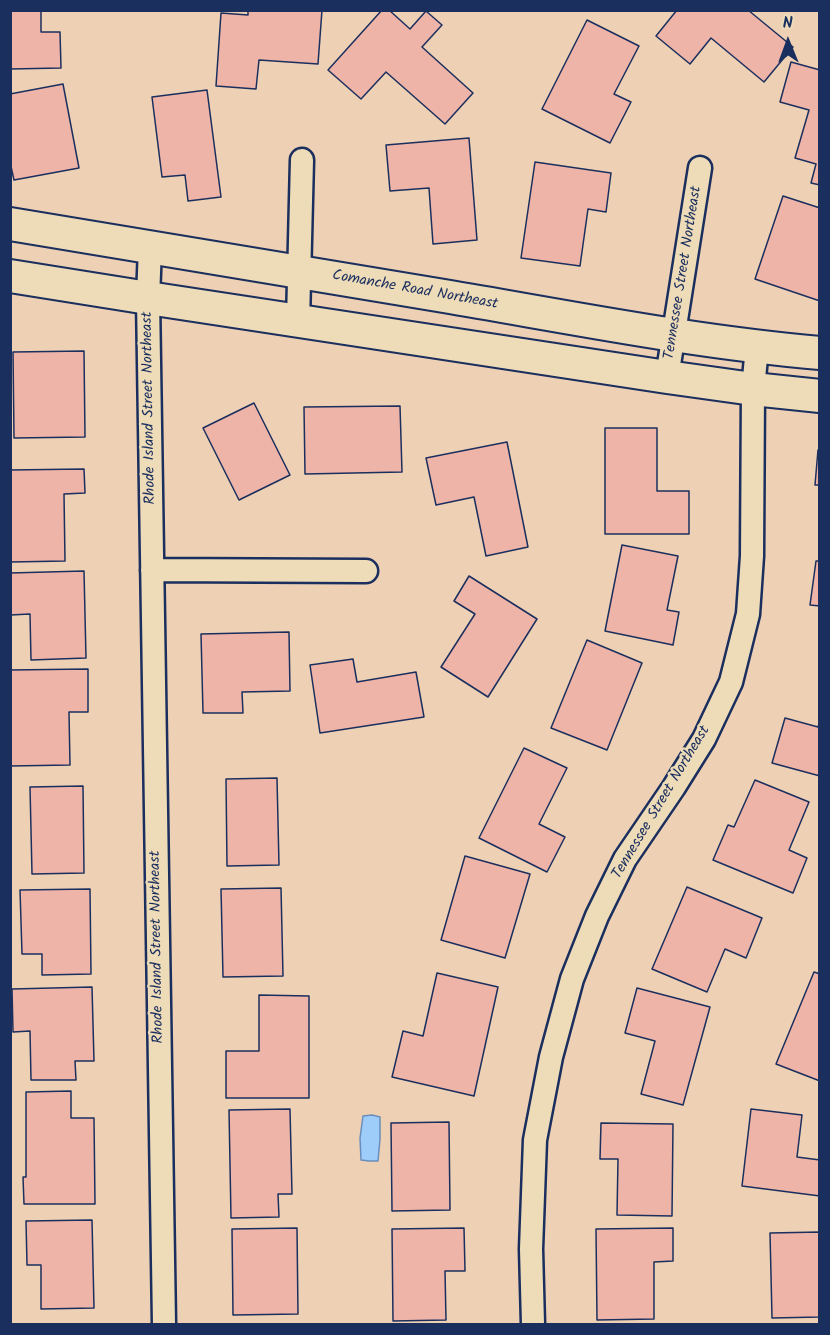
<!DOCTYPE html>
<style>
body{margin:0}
#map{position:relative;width:830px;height:1335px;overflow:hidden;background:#eed0b4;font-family:Kalam,sans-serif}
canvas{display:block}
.frame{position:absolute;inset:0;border:12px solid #1b2f5e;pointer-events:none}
.north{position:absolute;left:758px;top:12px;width:60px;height:60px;-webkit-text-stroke:4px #eedcb9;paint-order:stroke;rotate:359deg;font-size:16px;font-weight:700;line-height:24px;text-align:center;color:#1b2f5e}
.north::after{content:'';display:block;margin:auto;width:21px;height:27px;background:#1b2f5e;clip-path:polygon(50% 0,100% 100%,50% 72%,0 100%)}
</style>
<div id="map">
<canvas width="830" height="1335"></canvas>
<div class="frame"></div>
<div class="north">N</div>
</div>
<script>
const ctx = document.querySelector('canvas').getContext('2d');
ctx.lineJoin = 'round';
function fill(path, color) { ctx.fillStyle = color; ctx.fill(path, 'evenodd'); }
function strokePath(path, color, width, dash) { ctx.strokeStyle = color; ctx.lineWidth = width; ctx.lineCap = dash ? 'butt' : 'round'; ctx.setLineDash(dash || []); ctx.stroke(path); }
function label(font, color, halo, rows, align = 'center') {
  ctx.font = font + ' Kalam,sans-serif'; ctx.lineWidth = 4.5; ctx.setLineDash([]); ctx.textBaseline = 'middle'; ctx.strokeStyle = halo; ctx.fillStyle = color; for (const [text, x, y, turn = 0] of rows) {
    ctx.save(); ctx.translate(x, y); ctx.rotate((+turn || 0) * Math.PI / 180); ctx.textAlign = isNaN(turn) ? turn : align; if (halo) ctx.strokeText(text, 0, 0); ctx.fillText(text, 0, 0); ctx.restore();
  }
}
const water = new Path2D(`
 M372 1115 380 1117V1139L378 1161H369L361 1160 360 1138 363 1116Z`);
fill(water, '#9fcdfa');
strokePath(water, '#6a8ebc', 1.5);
const building = new Path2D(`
 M10 10H41V32H60L61 68 10 69Z
 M248 10H322L318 64 259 60 256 89 216 86 221 13 248 15Z
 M382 10H389L410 29 426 11 442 25 422 47 473 93 445 124 386 72 361 99 328 70Z
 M677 10H748L793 47 764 82 711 38 690 64 656 36Z
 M587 20 639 46 614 94 631 102 610 143 542 109Z
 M791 62 820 70V185L811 183 816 164 795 158 809 110 780 102Z
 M63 84 79 168 14 180 10 162V94Z
 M207 90 221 197 188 201 185 175 162 177 152 97Z
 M469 138 477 240 433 244 429 188 390 191 386 145Z
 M535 162 611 173 606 212 588 209 580 266 521 258Z
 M783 196 820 208V301L755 279Z
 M84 351 85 437 14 438 13 352Z
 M254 403 290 475 239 500 203 428Z
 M400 406 402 472 305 474 304 407Z
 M605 428H657V491H689V534H605Z
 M507 442 528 547 486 556 474 497 436 505 426 458Z
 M818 450H820V485H815Z
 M84 469 85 493 64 494 65 561 10 562V470Z
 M622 545 678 556 667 610 679 612 673 645 605 631Z
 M816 561H820V606L810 605Z
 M84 571 86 658 31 660 30 614 10 615V573Z
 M469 576 537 619 488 697 441 667 475 614 454 601Z
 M289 632 290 691 242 692 243 713H203L201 634Z
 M587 640 642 663 607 750 551 728Z
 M353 659 357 682 416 672 424 717 320 733 310 665Z
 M88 669V712H69L70 765 10 766V670Z
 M785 718 818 727 820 721V776L772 763Z
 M524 748 567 768 539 824 565 837 547 872 479 838Z
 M277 778 279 865 227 866 226 779Z
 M755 780 809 802 789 850 807 858 793 893 713 860 728 825 734 827Z
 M83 786 84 873 32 874 30 787Z
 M465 856 530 874 505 958 441 940Z
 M687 887 762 918 746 958 725 949 707 992 652 969Z
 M281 888 283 976 223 977 221 889Z
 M90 889 91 974 42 975V954H22L20 890Z
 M814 972 820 974V1081L776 1064Z
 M437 973 498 987 474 1096 392 1077 403 1031 423 1036Z
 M92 987 94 1061H75L76 1080H31L30 1031 13 1032 12 989Z
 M637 988 710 1007 683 1105 641 1094 655 1041 625 1033Z
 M259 995 309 996V1098H226V1051H259Z
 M71 1091V1118H94L95 1204H24L23 1177H26V1092Z
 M290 1109 292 1194H278L279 1217 231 1218 229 1110Z
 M751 1109 802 1115 797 1157 820 1160V1196L742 1186Z
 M449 1122 450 1210 392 1211 391 1123Z
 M601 1123 673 1124 672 1216 617 1215 618 1159H600Z
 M92 1220 94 1308 41 1309V1265H27L26 1221Z
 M297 1228 298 1314 233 1315 232 1229Z
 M464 1228 465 1271H445L446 1320 393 1321 392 1229Z
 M673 1228V1261L654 1262V1319L597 1320 596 1229Z
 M820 1232V1317L772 1318 770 1233Z`);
fill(building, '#eeb4a8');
strokePath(building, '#1b2f5e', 1.5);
const street = new Path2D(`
 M150 247 148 298 164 1324
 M298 321 302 160
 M667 377 700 168
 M152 570 366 571
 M533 1324 531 1249 535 1140 551 1057 572 979 597 916 625 859 674 787 704 739 731 682 748 614 752 556 753 389 757 347`);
const secondary = new Path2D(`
 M10 224C155 248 300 271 444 296 569 317 693 342 820 353
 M10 276 148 298 667 377 753 389 820 396`);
strokePath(street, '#1b2f5e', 27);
strokePath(secondary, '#1b2f5e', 36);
strokePath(street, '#eedcb9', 22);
strokePath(secondary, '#eedcb9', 32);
label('15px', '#1b2f5e', '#eedcb9', [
 ["Tennessee Street Northeast",684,273,-81],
 ["Comanche Road Northeast",415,291,10],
 ["Rhode Island Street Northeast",150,408,-91],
 ["Tennessee Street Northeast",662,803,-59],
 ["Rhode Island Street Northeast",158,947,-91]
]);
</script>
